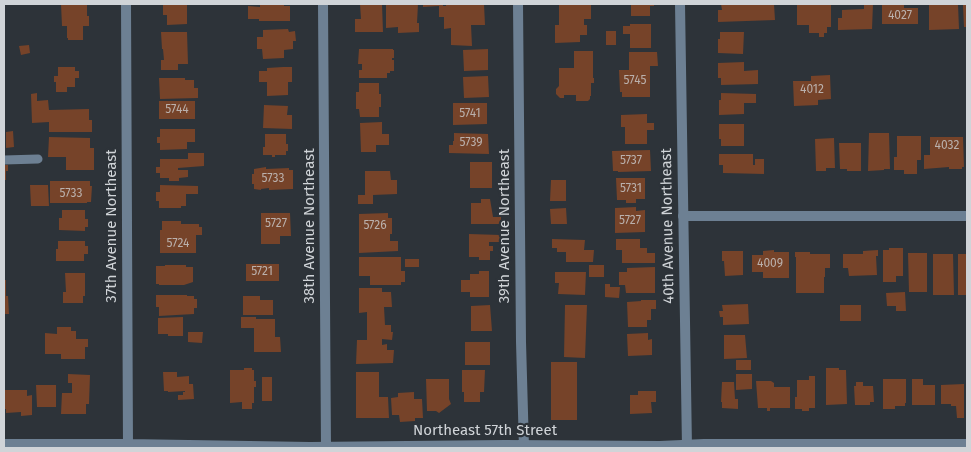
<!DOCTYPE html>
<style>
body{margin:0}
#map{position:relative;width:971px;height:452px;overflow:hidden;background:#2d3339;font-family:"Fira Sans",sans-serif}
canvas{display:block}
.frame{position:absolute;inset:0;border:5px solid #d0d4d8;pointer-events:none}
</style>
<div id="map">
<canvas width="971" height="452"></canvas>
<div class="frame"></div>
</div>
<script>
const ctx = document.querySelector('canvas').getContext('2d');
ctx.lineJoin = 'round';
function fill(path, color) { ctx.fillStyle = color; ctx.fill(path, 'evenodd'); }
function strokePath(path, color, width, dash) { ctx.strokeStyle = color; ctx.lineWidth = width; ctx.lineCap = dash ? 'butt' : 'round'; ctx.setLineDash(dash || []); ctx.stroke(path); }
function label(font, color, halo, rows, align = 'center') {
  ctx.font = font + ' "Fira Sans",sans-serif'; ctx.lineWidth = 4.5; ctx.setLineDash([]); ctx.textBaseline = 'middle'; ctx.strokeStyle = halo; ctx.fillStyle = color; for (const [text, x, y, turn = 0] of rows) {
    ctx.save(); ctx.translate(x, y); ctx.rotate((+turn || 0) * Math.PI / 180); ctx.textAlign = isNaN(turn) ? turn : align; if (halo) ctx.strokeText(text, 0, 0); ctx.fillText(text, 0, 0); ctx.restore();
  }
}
fill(new Path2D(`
 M61 4H87V16H89V26H83V40H68V38H67V26H62Z
 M163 4H187V24L167 25V15H163Z
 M260 4H284V6H290V21H259V19H248V6L260 7Z
 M360 4H382L383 32H355V19H361Z
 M386 4H418L417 23H419V32L398 33V27L386 28Z
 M423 4H443V6H446V4H484L485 25H471L472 46 451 45V28L444 29V17H439V6L423 7Z
 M576 4H591V19H584V25H587V35H580V42L555 43V25H559V5Z
 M631 4H654V6H650V16H631Z
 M721 4H774L775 20 718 22V10H722Z
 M797 4H831V27H827V33H824V37H819V33H809V25H797Z
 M864 4H873L872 29 838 30V18H842V10L864 9Z
 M882 4H900V5H904V8H918V24H882Z
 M929 4H958L959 29 929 30Z
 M963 5H967V27H964Z
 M630 24H651V48H630V34H623V26H630Z
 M288 29 289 32 295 31 296 41H293V49L284 50V58L263 59 262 49H257V37H263V30Z
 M606 31H616V45H606Z
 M161 32H187L188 64H178V70H161V60H164L163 49H162Z
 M720 32H744L743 54 718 53V39H720Z
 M29 45 30 53 21 55 19 46Z
 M359 49H393V50H394V58H392V60H394V71H390V73H387V78H359V70H362V64H358Z
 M488 49V70L464 71 463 50Z
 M574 51H593V78H594V83H591V96H590V99L588 101H576V95H564V98H560L556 94V89L559 86V68H574Z
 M629 52H657L658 66H650V97H622V92H620L619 70H629Z
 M744 62V71L758 70V84L721 85V78H718V63Z
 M58 67H75V71H79V78H75V87H67V92H56V82H54V76H58Z
 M283 67H292V82H288V95L267 96V82H259V71H267V68Z
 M830 75 831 99 818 100V105L794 106 793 81H811V76Z
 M488 76 489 97 464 98 463 77Z
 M159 78H185V80H194V88H198V98L160 99Z
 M359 83H379V94H381V107H379V117H360L359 109H356V92H359Z
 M37 93V101L48 100 49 110 89 109V120H92V132H49V122L32 123 31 94Z
 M721 93 756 94V103H744V114L719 115V100H721Z
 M159 101H195V119H159Z
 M453 103H487V124L453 125Z
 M264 105 288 106 287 115H292V129L263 128Z
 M647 114V123H654V130H647V144H625V127H621V115Z
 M382 122V134H389V145H376V152H361L360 123Z
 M719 124H744V146H721V139H719Z
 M160 129H195V142H187V149L160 150V143H157V137H160Z
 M13 131 14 147 6 148V132Z
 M454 133 488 134 489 154 449 153V145H453V141H454Z
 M869 133H889L890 169H884V170L868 171Z
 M265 134H286V144H288V151H286V155H275V157H272V155H263V147H265Z
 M897 136H921V160H917V174H904V170H894V157H897Z
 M49 137 90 138V148H94V170H66V157H48Z
 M930 137H963L964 167H962V169H949V167L924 169V155H930Z
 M834 138 835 168H826V171H816L815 139Z
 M839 143H861V171H847V169H840Z
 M650 150 651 171 618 172V171H613L612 151Z
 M188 153H204V166L178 168V170H188V177L179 178V181H169V178H160V173H156V167H160V159H188Z
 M719 154H753V165H755V159H764V174L723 173V165H719Z
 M470 162H492V188H470Z
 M4 165H8V171H6V180H4Z
 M266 167V169L289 168V170H293V189L269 190V188L261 189V190L254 189V184H252V174H254V169Z
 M365 171H390L391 180H397V194L373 195V204H358V195H365Z
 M616 178H645V199H636V203H626V200H617Z
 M551 180H566V201H550Z
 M50 181H90V186H92L91 202H87V203H50Z
 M30 185H48L49 206H31Z
 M160 185 198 186V194H186V206H181V208H159V201H156V192H160Z
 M481 199H490L493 217H501V224H471V203H481Z
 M636 207V211L645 210V232L615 233V208Z
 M566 208 567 224H551L550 209Z
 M62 210H85V219H88V227H85V231L59 230V218H62Z
 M261 213H290L291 236H280V244H261Z
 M388 213V218H392V234H390V241H398V251L359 253V214Z
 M162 221H181V224H199V227H202V235H196V253H160V230H162Z
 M469 234 501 235V242H489V246H493V251H490V260H479V257H469Z
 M552 239 585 240 584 250H594L593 262H566V252H557V248H552Z
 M616 239H640V248H647V253H655V263H622V250H616Z
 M58 241H85V246H88V254H84V261H56V249H58Z
 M889 248H903V276H896V282H883V250H889Z
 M774 250V252H789V278H763V272H752V255H763V251Z
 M878 250V256H876L877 275 849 276 848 268H843V254H863V251Z
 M722 251H743V275L725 276 724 261H722Z
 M795 252H810V254H830V268H825V277H824V293H796V257H795Z
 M908 253H927V292H909Z
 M933 254H953L954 295H933Z
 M958 254H967V295H958Z
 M359 257H401V271H405V282H401V285H370V276H359Z
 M405 259H419V267H405Z
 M246 264H279V281H246Z
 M165 265H186V267H193V282L184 285H159V284H156V266H165Z
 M589 265H604V277H589Z
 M655 267V293H626L625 285H619V272H627V268Z
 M479 271H489V297H470V292H461V280H470V274H479Z
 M555 272H586L585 295 558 294 559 283H555Z
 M65 273H85V296H83V303H63V292H66Z
 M4 280H6V296H8L9 314H4Z
 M605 284H610V287H620L619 298 605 297Z
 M359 288H382V292H391L392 307H384L385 325H391V332H393L392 340 382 339V345L387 344V350H394L393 363 356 364 357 340H367V312L359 313Z
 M905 292 906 311H896V306H887L886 293Z
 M156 295H187V296H194V299H197V308H194V314L159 316V307H156Z
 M243 296H260V300H273V315H243Z
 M641 300H656V309H651V320H647V327H628L627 302 641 301Z
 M748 304 749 324 723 325V317H720L719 311H723L722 305Z
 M490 305 492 331H471V306Z
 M565 305H587L585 358 564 357Z
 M840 305H861V321H840Z
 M183 317V336H168V334H158V318Z
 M241 317H256V319H275V337H280L281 352H254V328H241Z
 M57 327H71V331H76V339H88V347H85V359H61V354H45V333L57 334Z
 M188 332H203L202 343 188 342Z
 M648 333V340L652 339V355L628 356 627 334Z
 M724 335H745L747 358 724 359Z
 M465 342H490V365H465Z
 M736 360H751V370H736Z
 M551 362H577V420H551Z
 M244 368H252V370H254V381H256V387H254V403H252V409H242V402L230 403V370H244Z
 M826 368H839V370H846L847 404 826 405Z
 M462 370H485L484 392H480V402H464V392H462Z
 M163 372H177V377L189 376V384H193L194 399 178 400V395H183V392H185V391L168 392V391H164Z
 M356 372H379V397H388L389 418H356Z
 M68 374 90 375 89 404H86V414H61L62 393H72V383H68Z
 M736 374H752V389L736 390Z
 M809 376H815V408H809V411H802V409H795V397H797V380H809Z
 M262 377H272V401H262Z
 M426 379H449V399L451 404 439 413 436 411H427Z
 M883 379H906V403H905V406H895V409H883Z
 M912 379H923V385H935V405H912Z
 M756 381H771L774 383V387H790V408H770V411H767V408H758Z
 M722 382H734L735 399H738V409L722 408V402H721Z
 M856 382H863V386H873L874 402H870V405H855L854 386H856Z
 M964 384V418H957L956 406H951V404H941V385Z
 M36 385H56V407H37Z
 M4 390H27V396L32 395V415L21 416V412L6 413V409H4Z
 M638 391H656V402H651L652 413 630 414V395H638Z
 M414 392V399H422L423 418H415V421L400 422 399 415H392L391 398 398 397V393Z`), '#764329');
strokePath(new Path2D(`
 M4 160 38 159`), '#6d8093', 9);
strokePath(new Path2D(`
 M126 4 128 448
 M323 4 326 448
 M518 4 521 342 524 448
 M683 216H967
 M4 444H128L310 447 505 445 660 446 704 444H967`), '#6d8093', 10);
strokePath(new Path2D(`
 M680 4 687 448`), '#6d8093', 10);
label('12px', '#bab0ac', null, [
 ["4027",900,16],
 ["5745",635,81],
 ["4012",812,90],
 ["5744",177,110],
 ["5741",470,114],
 ["5739",471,143],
 ["4032",947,146],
 ["5737",631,161],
 ["5733",273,179],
 ["5731",631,189],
 ["5733",71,194],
 ["5727",630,221],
 ["5727",276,224],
 ["5726",375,226],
 ["5724",178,244],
 ["4009",770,264],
 ["5721",262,272]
]);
label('15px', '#d0d4d8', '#2d3339', [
 ["37th Avenue Northeast",112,226,-90],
 ["38th Avenue Northeast",310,226,-90],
 ["39th Avenue Northeast",505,226,-90],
 ["40th Avenue Northeast",668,226,-91],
 ["Northeast 57th Street",485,431]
]);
</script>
